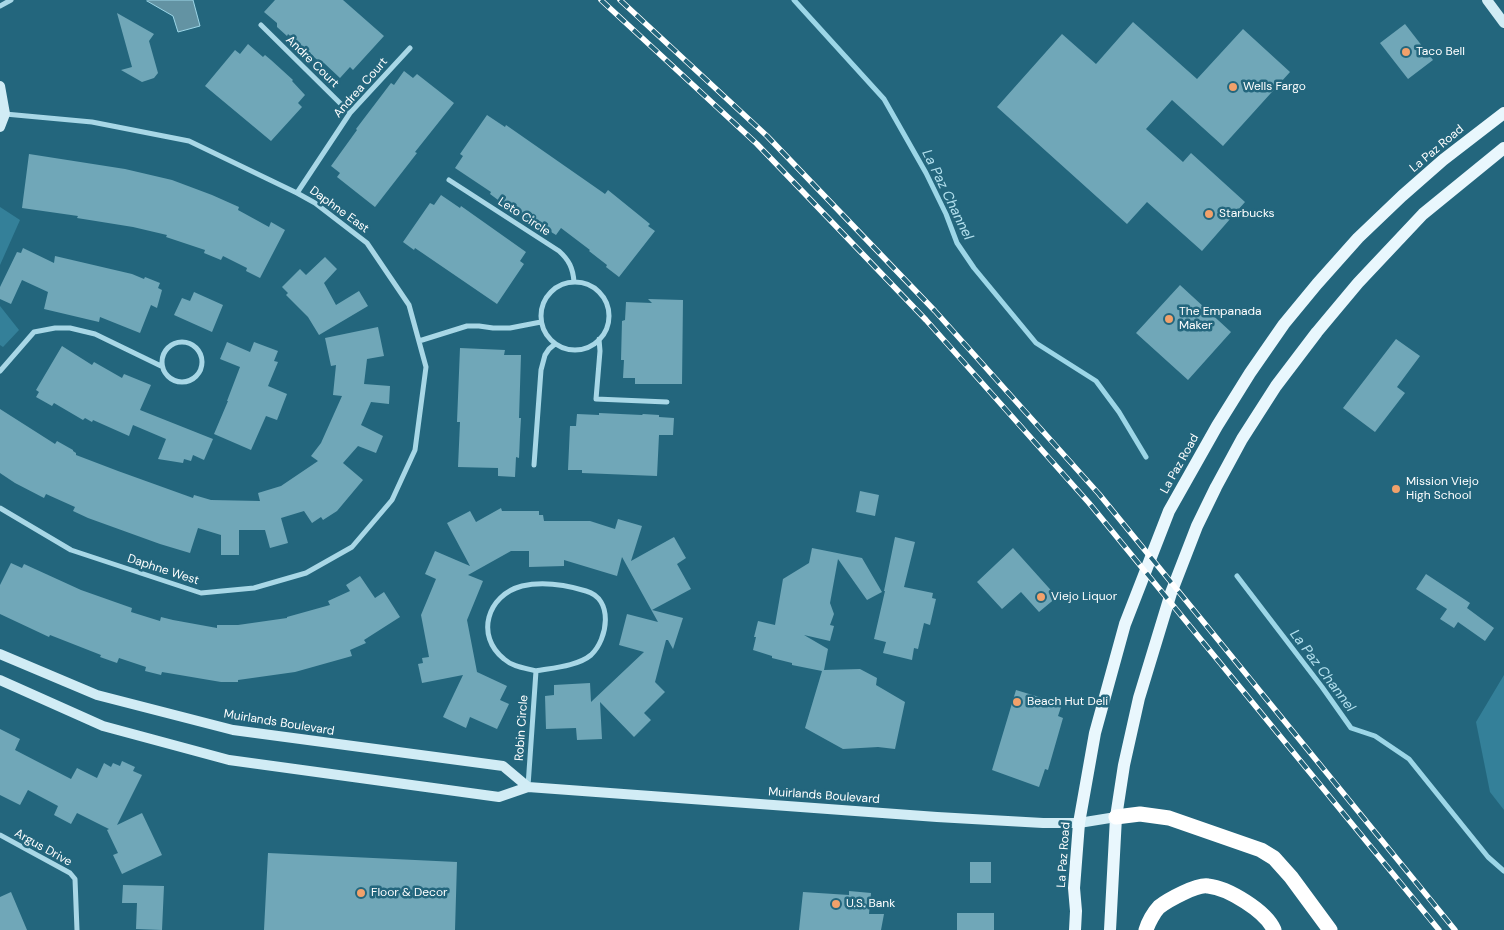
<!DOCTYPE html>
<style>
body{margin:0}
canvas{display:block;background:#23667d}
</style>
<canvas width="1504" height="930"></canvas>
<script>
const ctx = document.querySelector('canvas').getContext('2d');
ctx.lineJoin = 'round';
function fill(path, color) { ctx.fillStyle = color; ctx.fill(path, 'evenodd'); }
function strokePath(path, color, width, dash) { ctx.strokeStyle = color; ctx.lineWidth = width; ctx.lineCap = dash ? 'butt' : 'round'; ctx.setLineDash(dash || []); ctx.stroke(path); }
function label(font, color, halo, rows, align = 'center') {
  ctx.font = font + ' "DM Sans",sans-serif'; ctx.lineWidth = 5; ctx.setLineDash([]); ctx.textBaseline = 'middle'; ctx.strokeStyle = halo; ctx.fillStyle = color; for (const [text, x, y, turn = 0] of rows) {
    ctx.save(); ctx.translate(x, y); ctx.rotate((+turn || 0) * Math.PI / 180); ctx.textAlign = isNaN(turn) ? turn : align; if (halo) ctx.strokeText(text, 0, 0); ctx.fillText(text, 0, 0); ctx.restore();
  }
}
fill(new Path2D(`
 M0 207 20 220 0 265Z
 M0 306 19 330 3 347 0 345Z
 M1504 675V810L1490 792 1476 722Z`), '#348099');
const water = new Path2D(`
 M148 0H193L200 26 178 32 173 16 147 1Z`);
fill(water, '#6393a3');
strokePath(water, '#9cd6e7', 1);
strokePath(new Path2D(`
 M794 0 884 99 926 173 946 214 957 243 974 268 1036 343 1096 381 1119 412 1146 457
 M1237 576 1322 687 1351 728 1375 736 1409 759 1488 857 1504 871`), '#9cd6e7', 5);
fill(new Path2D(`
 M275 0H343L384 36 353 70 350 67 340 78 324 63 323 65 288 34 287 36 277 27V23L264 12Z
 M117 13 154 34 149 41 158 73 154 78 142 82 121 70 132 67Z
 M1133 22 1197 79 1243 29 1290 72 1223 146 1172 100 1146 129 1183 162 1191 153 1245 202 1202 251 1147 202 1127 224 997 107 1062 34 1096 64Z
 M1405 24 1433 60 1408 79 1380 43Z
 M248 44 263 57 265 55 271 60 293 80 292 81 305 95 298 103 302 107 271 141 205 86 235 50 240 54Z
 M404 71 413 78 417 74 454 103 415 152 417 153 375 207 337 177 340 173 331 166 357 130 356 129 391 83 394 85Z
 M487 115 505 127 506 125 605 194 608 190 650 224 648 226 655 231 619 277 606 267 607 265 589 251 590 250 561 228 556 235 527 217 525 220 490 194 491 192 455 168 463 156 460 154Z
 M29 154 125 169 172 180 212 195 239 207 238 210 269 227 271 222 285 230 260 278 246 271 247 268 223 256 221 260 204 253 205 250 166 237 167 235 133 227 77 218 78 216 22 208Z
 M441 195 460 208 461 206 526 252 520 261 524 264 497 304 415 248 414 250 403 242 430 203 434 205Z
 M23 248 54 263 55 256 132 274 144 279 145 277 160 283 158 288 162 290 157 308 151 305 140 333 100 317 99 322 44 309 48 292 22 280 11 304 0 299V287L17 252 21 253Z
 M325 257 337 269 324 283 336 305 359 291 368 306 319 335 308 317 286 295 288 293 282 287 300 269 306 275Z
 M1180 285 1231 332 1188 380 1136 333Z
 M194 292 223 305 212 332 174 315 182 298 190 301Z
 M648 299 683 300 682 384H635V378H623L624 360H621L622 321 625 320 626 302 652 303Z
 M378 327 384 356 367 359 364 384 390 386 389 404 371 402 361 425 383 436 376 453 358 446 343 463 363 480 337 511 323 520 321 517 312 523 304 511 281 518 288 543 270 548 265 530H239V555H221V535L198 528 190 553 160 544 88 518 73 511 75 507 46 494 44 498 15 483 0 473V409L55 444 57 441 73 450V451L76 453V455L118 471 193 498 194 495 211 500 260 501 258 493 281 486 318 461 311 456 321 443 342 396 333 395 336 365 331 366 325 338Z
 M1396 339 1420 356 1397 387 1405 393 1375 432 1343 408Z
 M227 342 250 352 254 342 278 351 274 361 278 362 268 386 287 394 277 420 266 416 251 450 214 434 228 401H227L240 367 220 359Z
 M62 346 92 365 94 362 122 378 124 374 151 385 140 410 213 439 204 460 193 455 191 461 184 459 183 463 158 459 166 439 133 425 129 436 93 420 92 422 85 418 83 420 54 403 52 406 36 397 39 392 36 390Z
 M460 348 505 350 504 355H521L519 418H521L520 435 519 458 516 457 515 477 498 476V468L458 467 460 422H457Z
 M599 413 642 415 643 414 659 415V417L674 418 673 435H659L657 476 582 473V470H568L570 426H576L577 414 599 415Z
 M860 491 879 495 875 516 856 512Z
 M501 508 502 511H539V515H543L544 521H590L615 529 618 519 642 526 631 561 674 537 686 558 677 564 691 589 652 610 683 618 673 649 668 640H666L655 682 665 692 644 713 651 720 634 737 600 702 602 739 577 740 576 728 546 729 545 696 554 695V685L590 683 591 702 644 652 619 645 627 614 658 622 622 557 617 576 564 560V566L529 567V551H511L468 575 483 581 467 620 477 672 507 686 500 700 509 704 497 729 470 717 466 728 443 717 463 675 422 683 418 664 423 663 422 658 429 657 421 615 436 579 425 574 435 551 470 566 447 523 470 511 476 522Z
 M895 537 915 542 904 587 933 593 932 598 936 599 930 625 924 623 918 649 914 648 912 660 883 653 886 642 874 639 885 591H884Z
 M812 548 862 558 882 592 867 600 838 559 830 603 834 614 830 625 834 626 830 641 804 635 828 649 824 670 860 669 877 678 876 685 905 702 895 749 878 747 843 749 805 728 822 671 792 665V663L772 658V656L753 650 756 637H754L758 621 775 625 783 579 809 563Z
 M1013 548 1057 597 1039 612 1021 592 1002 609 977 582Z
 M11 563 22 568 24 564 81 590 132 608 131 612 160 621 161 617 173 620 217 628V625H238L287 618V617L330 605 328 601 350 591 346 585 360 576 375 598 384 592 400 617 364 640 366 643 350 650 352 656 295 672 238 680V682H221L162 672 161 675 145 671 146 667 119 658 117 663 100 657 101 655 50 635 49 637 0 614V585Z
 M1426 574 1470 603 1467 608 1494 628 1485 641 1458 622 1454 628 1440 619 1447 609 1416 589Z
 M1016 690 1062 704 1058 716 1063 718 1048 770 1045 769 1039 787 992 770Z
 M0 729 20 739 15 750 71 779 77 768 97 778 104 763 111 767 113 763 120 766 122 761 135 767 133 771 142 775 117 825 142 813 162 855 122 874 113 855 118 853 107 830 109 829 77 813 71 824 54 815 58 806 28 790 20 805 0 795Z
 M268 853 457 862 455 930H264Z
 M970 862H991V883H970Z
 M123 885 164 886 162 930 136 929 137 903H122Z
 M849 891 871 893 869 914H884L881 930H799L803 892 849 895Z
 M11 892 27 930H0V897Z
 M957 913H994V930H957Z`), '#70a7b8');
strokePath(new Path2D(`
 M0 6 11 0
 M261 25 350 113
 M449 180 559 251C569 260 573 268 574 282
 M297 193 350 113 410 48
 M541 316a34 34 0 1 1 68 0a34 34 0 1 1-68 0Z
 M599 339 600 351 596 399 667 402
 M419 341 467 326H479L493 328H510L541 322
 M162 362a20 20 0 1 1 40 0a20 20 0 1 1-40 0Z
 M0 371 34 332 55 328H70L95 334 161 366
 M534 465 541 370 545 355 549 349 555 344
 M0 508 71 550 201 593 254 588 306 573 352 547 392 500 415 450 426 367 409 305 367 243 315 203 297 193 189 141 92 122 5 114
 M528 786 536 671C552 668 578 666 591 655 608 639 614 599 586 591 566 585 544 581 522 586 487 595 475 636 504 659 513 667 525 668 536 671
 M0 835 70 873 75 879 77 930`), '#a8d7e6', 5);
strokePath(new Path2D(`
 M1487 0 1504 23
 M0 86 5 114 0 127
 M0 654 97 695 233 730 503 766 528 787
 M0 680 103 726 229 760 499 797 528 787 937 817 1043 823H1079L1116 817`), '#d1ecf5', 10);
strokePath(new Path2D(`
 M1075 930 1076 911 1074 888 1079 823 1095 733 1125 624 1169 511 1217 426 1250 373 1284 324 1317 284 1358 238 1402 196 1443 160 1504 113
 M1110 930 1116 817 1124 765 1139 698 1171 593 1197 526 1216 487 1242 439 1276 386 1317 332 1358 283 1423 214 1504 148`), '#e9f7fd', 12);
strokePath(new Path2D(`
 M1116 817 1140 814 1169 818 1261 850 1274 858 1291 877 1330 930
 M1146 930C1148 923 1154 912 1159 907 1168 900 1197 884 1208 886 1228 888 1266 911 1274 930`), '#fff', 15);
const rail = new Path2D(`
 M601 0 757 144 926 320 1089 503 1439 930
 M620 0 767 136 935 311 1099 494 1455 930`);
strokePath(rail, '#fff', 5.5);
strokePath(rail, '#23667d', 4, [11]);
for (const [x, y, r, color] of [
 [1406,52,5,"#f1a16b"],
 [1233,87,5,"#f1a16b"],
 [1209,214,5,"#f1a16b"],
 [1169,319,5,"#f1a16b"],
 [1396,489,5,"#f1a16b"],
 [1041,597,5,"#f1a16b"],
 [1017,702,5,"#f1a16b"],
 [361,893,5,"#f1a16b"],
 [836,904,5,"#f1a16b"]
]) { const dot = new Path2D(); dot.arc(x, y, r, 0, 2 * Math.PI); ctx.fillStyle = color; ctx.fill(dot); strokePath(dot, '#23667d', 2); }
label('12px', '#fff', '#23667d', [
 ["Taco Bell",1416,52],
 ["Wells Fargo",1243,87],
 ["Starbucks",1219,214],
 ["The Empanada",1179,312],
 ["Maker",1179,326],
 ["Mission Viejo",1406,482],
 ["High School",1406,496],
 ["Viejo Liquor",1051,597],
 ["Beach Hut Deli",1027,702],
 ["Floor & Decor",371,893],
 ["U.S. Bank",846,904]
], 'left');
label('12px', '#fff', '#23667d', [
 ["Andre Court",312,62,44],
 ["Andrea Court",361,88,-49],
 ["La Paz Road",1437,149,-40],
 ["Daphne East",339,210,36],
 ["Leto Circle",524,217,33],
 ["La Paz Road",1180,464,-61],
 ["Daphne West",163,570,18],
 ["Muirlands Boulevard",279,723,9],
 ["Robin Circle",522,728,-86],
 ["Muirlands Boulevard",824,796,4],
 ["Argus Drive",43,848,29],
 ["La Paz Road",1064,855,-86]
]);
label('italic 14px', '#b3e0ee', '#23667d', [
 ["La Paz Channel",947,195,64],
 ["La Paz Channel",1322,671,53]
]);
</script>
